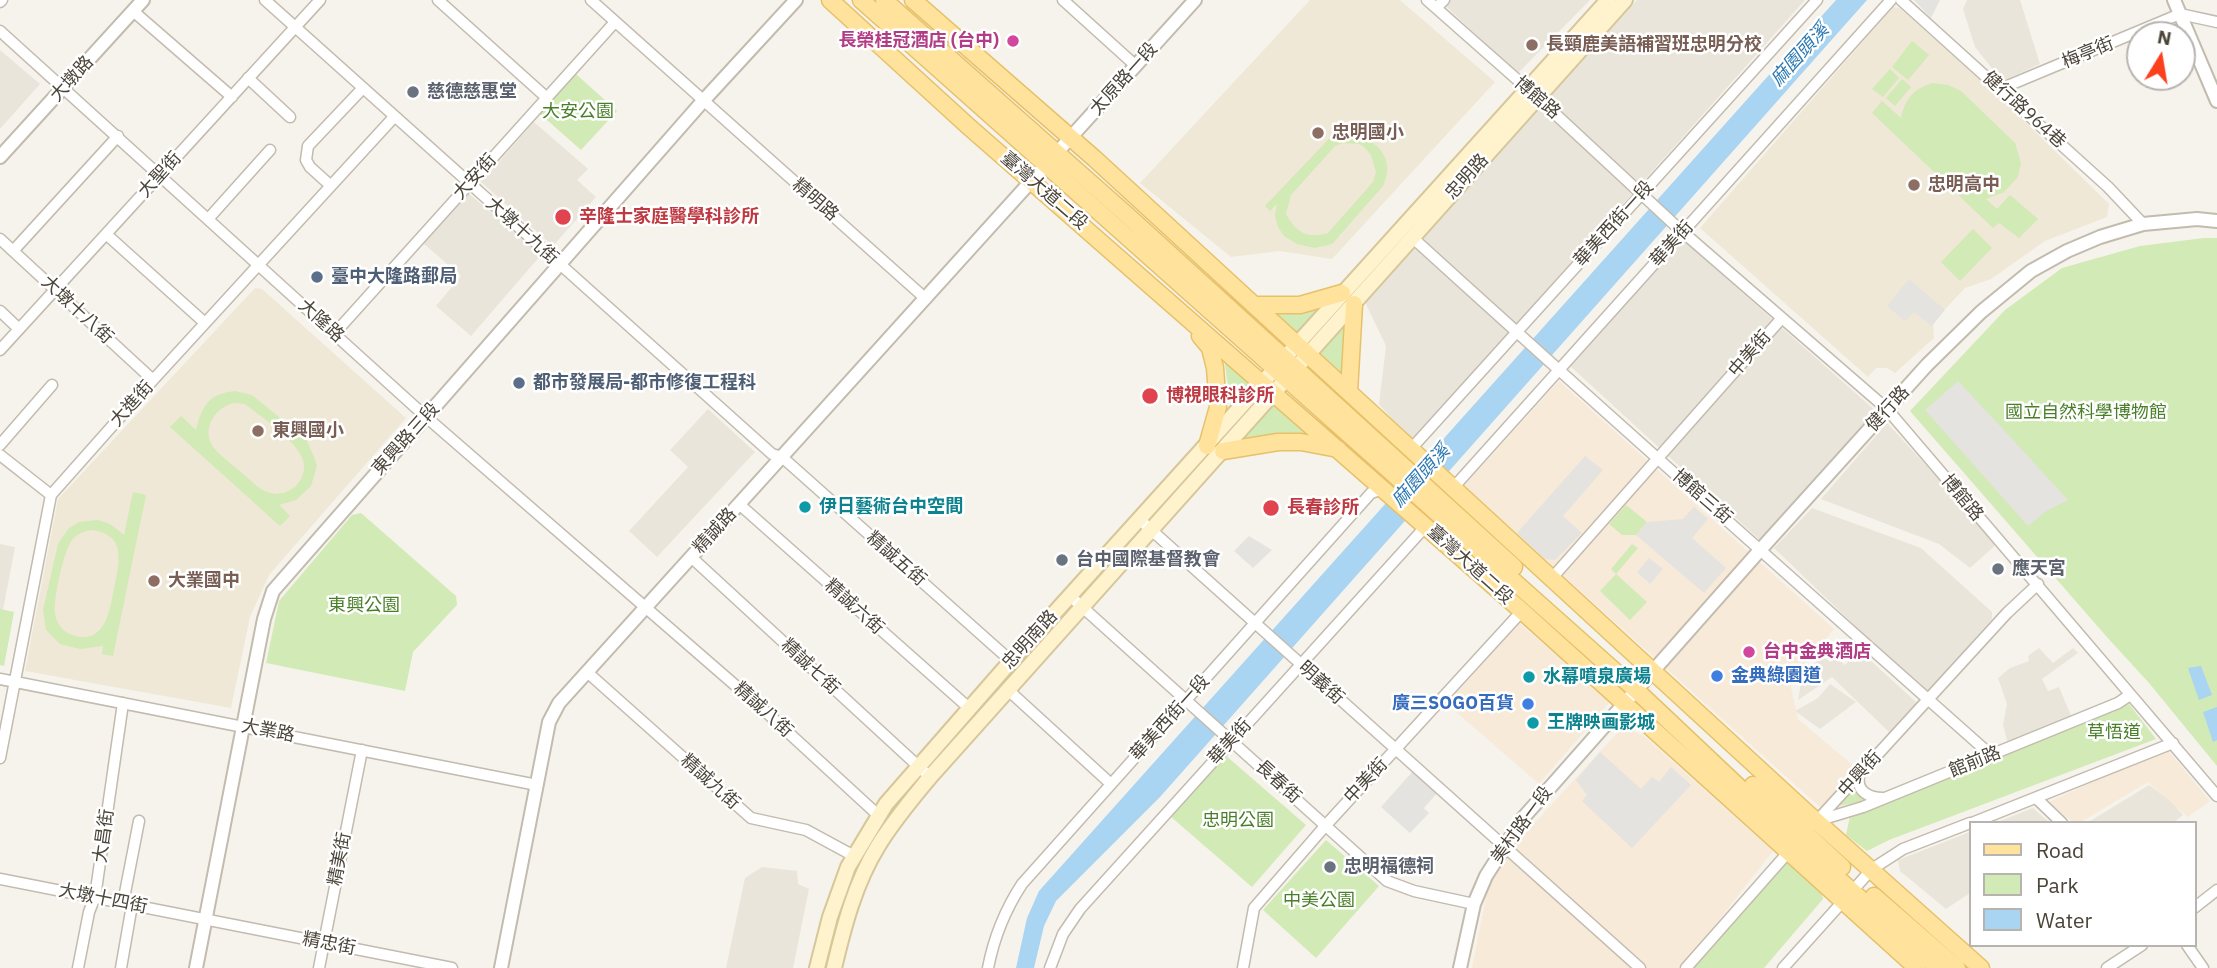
<!DOCTYPE html>
<meta charset="utf-8">
<style>
body{margin:0}
#map{position:relative;width:2217px;height:968px;overflow:hidden;background:#f6f3ec;font-family:"IBM Plex Sans",sans-serif}
canvas{display:block}
.legend{position:absolute;left:1969px;top:821px;width:228px;height:126px;box-sizing:border-box;background:#fff;border:2px solid #b7b4b0;margin:0;padding:9px 12px;list-style:none;font-size:21px;color:#4b4439}
.legend li{display:flex;align-items:center;gap:14px;height:35px}
.legend b{width:35px;border:2px solid #b7b4b0}
.north{position:absolute;left:2126px;top:21px;width:70px;height:70px;box-sizing:border-box;background:#fff;border:2px solid #b7b4b0;border-radius:50%;rotate:11deg;font-size:19px;font-weight:700;line-height:28px;text-align:center;color:#4b4439}
.north::after{content:'';display:block;margin:auto;width:24px;height:32px;background:#fc3f1d;clip-path:polygon(50% 0,100% 100%,50% 72%,0 100%)}
</style>
<div id="map">
<canvas width="2217" height="968"></canvas>
<ul class="legend">
<li><b style="height:9px;background:#ffe39c"></b>Road</li>
<li><b style="height:19px;background:#d2eab5"></b>Park</li>
<li><b style="height:19px;background:#a9d4f2"></b>Water</li>
</ul>
<div class="north">N</div>
</div>
<script>
const ctx = document.querySelector('canvas').getContext('2d');
ctx.lineJoin = 'round';
function fill(path, color) { ctx.fillStyle = color; ctx.fill(path, 'evenodd'); }
function strokePath(path, color, width, dash) { ctx.strokeStyle = color; ctx.lineWidth = width; ctx.lineCap = dash ? 'butt' : 'round'; ctx.setLineDash(dash || []); ctx.stroke(path); }
function label(font, color, halo, rows, align = 'center') {
  ctx.font = font + ' "IBM Plex Sans","Noto Sans TC",sans-serif'; ctx.lineWidth = 5; ctx.setLineDash([]); ctx.textBaseline = 'middle'; ctx.strokeStyle = halo; ctx.fillStyle = color; for (const [text, x, y, turn = 0] of rows) {
    ctx.save(); ctx.translate(x, y); ctx.rotate((+turn || 0) * Math.PI / 180); ctx.textAlign = isNaN(turn) ? turn : align; if (halo) ctx.strokeText(text, 0, 0); ctx.fillText(text, 0, 0); ctx.restore();
  }
}
fill(new Path2D(`
 M1439 0H1590L1518 73Z
 M1637 0H1805L1411 442 1379 404 1386 346 1365 302Z
 M1967 0H2020L2040 64 2002 81 1975 47 1963 9Z
 M0 50 40 84 0 129Z
 M534 122 588 169 577 180 596 197 553 246 481 182Z
 M467 192 541 255 471 336 436 306 461 276 423 243Z
 M1684 241 1878 413 1763 543 1569 365Z
 M708 409 755 452 657 557 629 531 688 467 670 450Z
 M1887 423 1998 543 1970 568 1939 544 1821 499Z
 M1812 508 1921 548 1992 612V619L1926 694 1774 548Z
 M0 544 15 547 0 626Z
 M2039 648 2053 663 2073 648 2078 653 2042 679 2048 691 2059 687 2072 718 2008 744 2003 725 2007 704 1998 678 2010 668 2029 661 2028 656Z
 M1859 650 1917 703 1890 733 1832 677 1798 700 1802 677 1822 655 1830 662 1835 657 1845 665Z
 M1830 684 1856 702 1820 729 1795 711 1818 698Z
 M2149 785 2171 801 2183 815 2173 823H2087Z
 M2033 808 2050 823H1995Z
 M1970 832V893L1946 909 1900 871 1898 860Z
 M762 867 797 871 798 884 809 889 793 968H726L745 878Z`), '#eae5da');
fill(new Path2D(`
 M1559 381 1834 629 1790 683 1798 719 1857 769 1822 809 1464 486Z
 M1519 623 1610 702 1539 784 1447 704Z
 M1631 730 1644 736 1773 851 1681 968H1472L1486 897 1498 863 1618 732Z
 M2166 748 2210 801 2188 817 2148 782 2079 823H2074L2049 802Z`), '#f7ead8');
fill(new Path2D(`
 M1310 0H1400L1495 82 1332 259 1280 251 1231 257 1140 183Z
 M1893 7 1900 8 2011 108 2109 204 2107 217 2045 241 1991 279 1965 288 1933 322 1934 338 1895 373 1887 368H1876L1868 377 1700 228Z
 M255 288 262 289 406 418 269 575 250 617 231 708 25 671 58 499Z`), '#efe8d6');
fill(new Path2D(`
 M1912 41 1929 55 1908 80 1892 67Z
 M1890 69 1899 78 1883 97 1872 89Z
 M576 74 617 111 581 150 539 113Z
 M1902 79 1911 87 1895 106 1886 98Z
 M1933 83 1948 85 1961 91 2015 143 2021 163 2018 177 2004 192 1986 199 1997 209 2010 195 2038 219 2019 238 1999 223 1993 228 1872 113 1882 101 1901 118C1905 99 1914 88 1933 83Z
 M1344 123 1351 128 1345 134C1374 136 1397 156 1383 186L1332 244 1315 248 1297 244 1284 236 1278 227 1275 216 1277 204 1270 211 1265 206ZM1343 143 1359 144 1364 147 1371 155 1376 172 1373 182 1328 233C1308 239 1296 233 1286 214L1291 195 1335 146Z
 M1973 229 1992 248 1960 281 1941 262Z
 M2204 238H2217V766L2149 683 2106 636 1910 411 2005 310 2062 268 2140 246Z
 M1335 296 1295 339 1253 298 1267 300Z
 M1350 313 1347 386 1315 354Z
 M1223 352 1257 383 1232 413Z
 M235 391 252 395 306 439 314 457 317 466 311 486 296 500 279 505 290 516 280 526 170 427 181 416 196 430C202 406 208 394 235 391ZM234 403 245 404C261 417 303 444 304 465 305 484 286 499 267 492 258 489 250 479 242 473 233 465 221 457 214 448 200 430 215 407 234 403Z
 M1275 399 1330 445 1231 447Z
 M133 492 146 495 113 656 102 654 103 646 80 649 60 644 46 630 43 610 58 544 69 528 79 522 98 520 110 524 124 535ZM91 530C128 534 119 564 114 589 110 610 105 644 75 636 64 633 56 624 55 613 53 600 64 549 72 540 77 534 84 531 91 530Z
 M1626 505 1647 522 1636 535H1622L1609 524Z
 M361 513 456 596 457 605 413 652 405 691 266 663 279 601 352 515Z
 M1632 544 1638 548 1616 574 1647 602 1630 620 1600 591 1616 574 1611 569Z
 M0 609 14 612 4 666 0 665Z
 M2129 704 2156 739 1889 840 1867 851 1846 835 1850 816Z
 M1224 754 1306 825 1252 887 1170 816Z
 M1854 786 1869 800 1839 806 1838 804Z
 M1326 840 1379 886 1316 958 1263 910Z
 M1789 862 1821 891 1823 899 1764 968H1691L1783 864Z`), '#d2eab5');
fill(new Path2D(`
 M1914 0H1940L1931 18Z
 M1909 279 1945 310 1932 326 1914 312 1905 321 1887 306Z
 M1958 381 2003 429 2068 500 2048 510 2028 526 1925 410Z
 M1585 456 1603 470 1563 516 1582 533 1555 560 1545 559 1517 533Z
 M1694 507 1708 519 1692 538 1726 568 1704 593 1636 535 1647 522 1683 519Z
 M1249 536 1272 550 1253 568 1234 551Z
 M1649 558 1663 569 1650 584 1637 572Z
 M1600 752 1641 789 1652 777 1659 782 1671 767 1691 785 1632 848 1582 801 1587 795 1576 780Z
 M1413 771 1438 792 1424 808 1429 813 1410 833 1381 807Z`), '#e5e3e0');
fill(new Path2D(`
 M1836 0H1867L1160 797 1056 901 1044 926 1034 968H1016L1027 918 1039 891Z
 M2201 666 2212 695 2199 700 2188 668Z
 M2217 707V740L2213 742 2203 712Z`), '#a9d4f2');
const minor = new Path2D(`
 M265 0 772 454 782 457 1011 661
 M438 0 547 98
 M591 0 926 299
 M1063 0 1136 66
 M1427 0 1538 98 1677 227 1887 409 2217 796
 M1901 0 2108 187 2143 224
 M0 2 2 0
 M1436 8 1444 0
 M133 11 232 97
 M0 31 425 416 766 712 878 815
 M248 78 290 117
 M2000 89 2180 14 2217 22
 M331 186 310 167 306 160 308 146 363 88
 M209 218 270 150
 M106 234 205 323
 M1413 238C1604 412 1798 584 1992 756
 M0 239 153 380
 M13 251 118 136
 M0 311 19 329
 M335 333 615 22
 M0 350 320 0
 M0 445 52 385
 M1411 449 1817 0
 M0 455 51 495
 M1453 488 1891 0
 M739 504 969 708
 M1139 519 1640 968
 M691 557 930 777
 M1552 578 1781 319
 M1070 596 1387 881 1414 891 1474 904
 M587 672 751 818 806 830 854 856
 M0 679 537 785
 M1007 689 1111 784
 M0 758 51 495 153 380 394 117
 M1859 776C1856 792 1870 798 1883 798
 M2036 798 2062 823
 M1820 820 1863 807 2118 703 2130 695
 M1972 823 2173 743
 M1814 824 2007 613 2038 584
 M0 879 452 968
 M123 903 139 821
 M2194 908 2217 890
 M2187 945 2203 968
 M78 968 89 912 95 897 123 703
 M121 968 132 905
 M319 968 362 750
 M988 968C994 937 1005 910 1022 884L1371 493 1383 489
 M1050 968 1063 934 1080 909 1426 526
 M1243 968 1254 908 1326 825 1522 611
 M1686 968 1792 848
 M1783 968 1872 869 1903 849 1970 823
 M2107 968 2142 945`);
const tertiary = new Path2D(`
 M2174 0 2217 101
 M0 157 143 0
 M196 968 264 619 273 591 703 101 796 0
 M501 968 549 722 559 703 1195 0
 M1460 968 1474 904 1486 876 1523 818 1761 549 1927 365 1981 312 2031 271 2067 251 2100 237 2143 224 2197 219 2217 221`);
const secondary = new Path2D(`
 M817 968 830 917 848 867 886 804 1011 661 1608 0
 M834 968C844 926 855 883 878 846 893 821 912 799 930 777L1625 0`);
const primary = new Path2D(`
 M830 0 968 126 1522 611 1917 968
 M861 0 1636 690 1797 842 1938 968
 M884 0 1127 215 1514 567
 M913 0 1095 159 1806 812 1981 968
 M1254 305H1300L1342 293
 M1200 336 1210 348 1215 368 1218 407 1207 446
 M1349 392 1354 304
 M1223 451 1278 442H1301L1338 449
 M1753 785 1842 867
 M1874 896 1957 968`);
strokePath(minor, '#c2bbae', 13);
strokePath(tertiary, '#c2bbae', 16);
strokePath(secondary, '#d6c79b', 18);
strokePath(primary, '#e6c16a', 19);
strokePath(minor, '#fff', 10);
strokePath(tertiary, '#fff', 12);
strokePath(secondary, '#fff3cd', 14);
strokePath(primary, '#ffe39c', 16);
for (const [x, y, r, color] of [
 [1013,41,7,"#d1479c"],
 [1532,45,7,"#8d6e63"],
 [413,92,7,"#6b7280"],
 [1318,133,7,"#8d6e63"],
 [1914,185,7,"#8d6e63"],
 [563,217,9,"#e0444e"],
 [317,277,7,"#5c6f8a"],
 [519,383,7,"#5c6f8a"],
 [1150,396,9,"#e0444e"],
 [258,431,7,"#8d6e63"],
 [805,507,7,"#0f9aa8"],
 [1271,508,9,"#e0444e"],
 [1062,560,7,"#6b7280"],
 [1998,569,7,"#6b7280"],
 [154,581,7,"#8d6e63"],
 [1749,652,7,"#d1479c"],
 [1717,676,7,"#3f7fe0"],
 [1529,677,7,"#0f9aa8"],
 [1528,704,7,"#3f7fe0"],
 [1533,723,7,"#0f9aa8"],
 [1330,867,7,"#6b7280"]
]) { const dot = new Path2D(); dot.arc(x, y, r, 0, 2 * Math.PI); ctx.fillStyle = color; ctx.fill(dot); strokePath(dot, '#fff', 2.5); }
label('bold 18px', '#b23c85', '#fff', [
 ["長榮桂冠酒店 (台中)",999,41],
 ["台中金典酒店",1763,652,"left"]
], 'right');
label('bold 18px', '#785e54', '#fff', [
 ["長頸鹿美語補習班忠明分校",1546,45],
 ["忠明國小",1332,133],
 ["忠明高中",1928,185],
 ["東興國小",272,431],
 ["大業國中",168,581]
], 'left');
label('18px', '#4b4439', '#fff', [
 ["梅亭街",2088,53,-22],
 ["大墩路",72,79,-48],
 ["太原路一段",1124,79,-48],
 ["博館路",1537,98,41],
 ["健行路964巷",2024,110,42],
 ["大聖街",160,175,-48],
 ["大安街",475,177,-48],
 ["忠明路",1467,177,-48],
 ["臺灣大道二段",1044,191,41],
 ["精明路",815,200,41],
 ["華美西街一段",1614,224,-48],
 ["大墩十九街",522,231,42],
 ["華美街",1672,244,-48],
 ["大墩十八街",77,310,43],
 ["大隆路",321,321,42],
 ["中美街",1750,354,-49],
 ["大進街",132,404,-48],
 ["健行路",1888,409,-48],
 ["東興路三段",406,439,-48],
 ["博館三街",1702,497,41],
 ["博館路",1962,498,50],
 ["精誠路",715,531,-48],
 ["精誠五街",896,559,41],
 ["臺灣大道二段",1470,565,42],
 ["精誠六街",854,607,42],
 ["忠明南路",1030,640,-48],
 ["精誠七街",810,667,43],
 ["明義街",1321,683,42],
 ["精誠八街",763,710,42],
 ["華美西街一段",1170,718,-48],
 ["大業路",268,731,11],
 ["華美街",1230,742,-48],
 ["館前路",1975,762,-22],
 ["中興街",1860,774,-48],
 ["中美街",1366,781,-47],
 ["精誠九街",710,782,42],
 ["長春街",1278,782,42],
 ["美村路一段",1522,825,-54],
 ["大昌街",104,836,-82],
 ["精美街",340,859,-79],
 ["大墩十四街",103,899,11],
 ["精忠街",329,944,11]
]);
label('bold 18px', '#5b616d', '#fff', [
 ["慈德慈惠堂",427,92],
 ["台中國際基督教會",1076,560],
 ["應天宮",2012,569],
 ["忠明福德祠",1344,867]
], 'left');
label('18px', '#4a7f2a', '#fff', [
 ["大安公園",578,112],
 ["國立自然科學博物館",2086,413],
 ["東興公園",364,606],
 ["草悟道",2114,733],
 ["忠明公園",1238,821],
 ["中美公園",1319,901]
]);
label('bold 18px', '#be3a42', '#fff', [
 ["辛隆士家庭醫學科診所",579,217],
 ["博視眼科診所",1166,396],
 ["長春診所",1287,508]
], 'left');
label('bold 18px', '#4e5e75', '#fff', [
 ["臺中大隆路郵局",331,277],
 ["都市發展局-都市修復工程科",533,383]
], 'left');
label('bold 18px', '#0d838f', '#fff', [
 ["伊日藝術台中空間",819,507],
 ["水幕噴泉廣場",1543,677],
 ["王牌映画影城",1547,723]
], 'left');
label('bold 18px', '#366cbe', '#fff', [
 ["金典綠園道",1731,676],
 ["廣三SOGO百貨",1514,704,"right"]
], 'left');
label('italic 19px', '#2e7ab2', '#fff', [
 ["麻園頭溪",1800,55,-48],
 ["麻園頭溪",1421,476,-48]
]);
</script>
